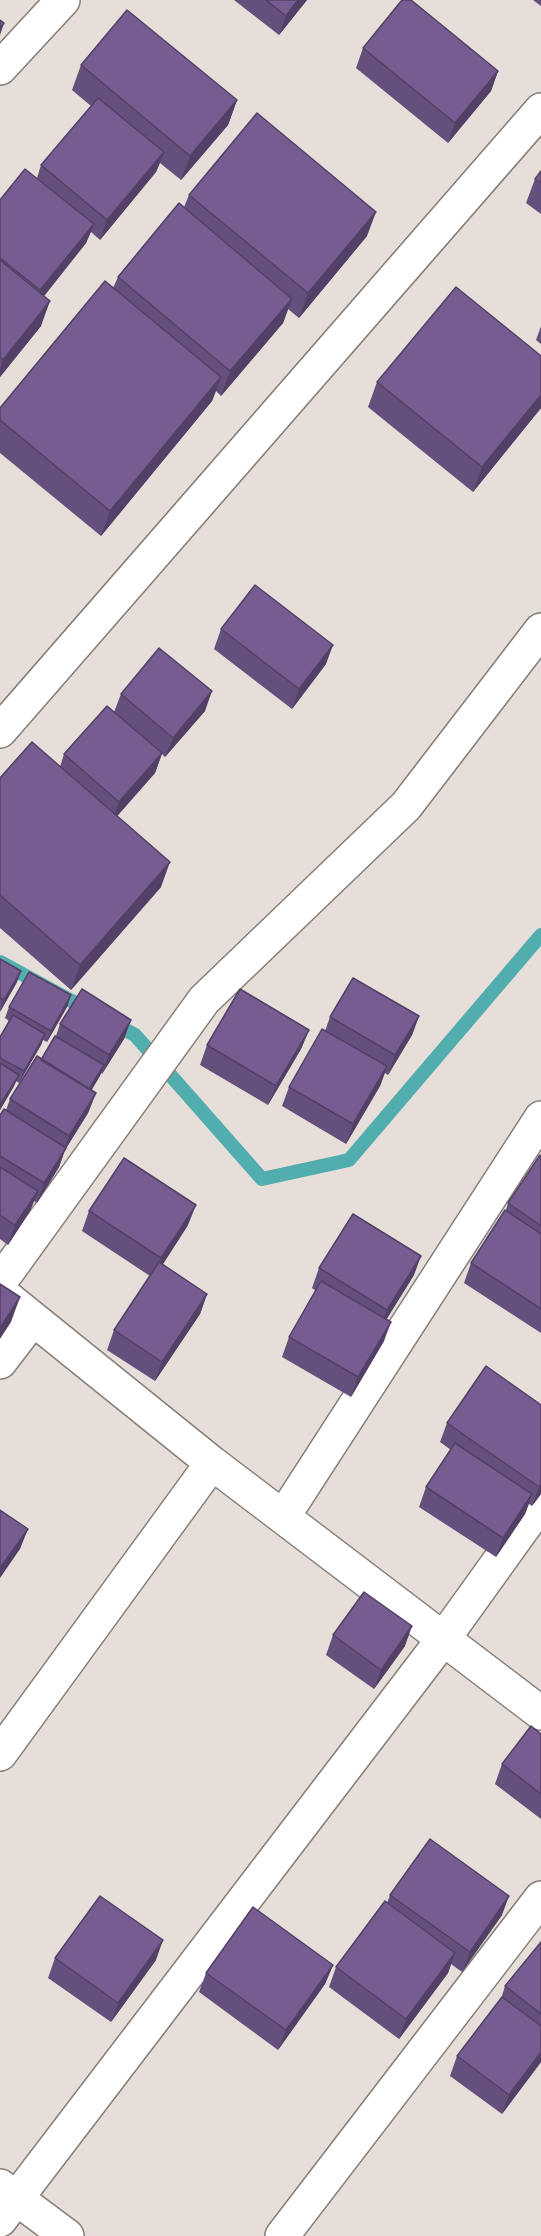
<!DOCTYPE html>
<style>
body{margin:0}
canvas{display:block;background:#e6ded8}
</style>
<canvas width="541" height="2236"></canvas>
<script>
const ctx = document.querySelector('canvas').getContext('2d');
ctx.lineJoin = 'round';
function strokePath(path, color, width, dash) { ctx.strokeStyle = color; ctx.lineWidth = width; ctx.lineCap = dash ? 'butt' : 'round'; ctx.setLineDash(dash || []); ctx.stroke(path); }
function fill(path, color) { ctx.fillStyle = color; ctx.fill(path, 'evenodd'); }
strokePath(new Path2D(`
 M0 962 88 1010
 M113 1023 135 1035 262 1179 349 1160 541 935`), '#52adae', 14);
const street = new Path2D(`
 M0 68 63 0
 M0 731 541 110
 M0 1282 204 1000 406 806 541 630
 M0 1292 212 1463 541 1713
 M0 1362 33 1319
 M283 1517 541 1118
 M0 1754 212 1463
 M0 2186 67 2236
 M0 2220 444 1638 541 1503
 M282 2236 541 1898`);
strokePath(street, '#857d78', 36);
strokePath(street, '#fff', 33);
fill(new Path2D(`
 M234 0H307L279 35Z
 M533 0H541V6Z
 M363 48 498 71 491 91 448 143 356 68Z
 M81 65 237 100 228 125 181 180 160 163 156 172 100 240 91 232 86 243 44 296 41 326 0 377V200L37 178 41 165 91 106 72 90Z
 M541 171V214L526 203 535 179Z
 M189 195 367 236 299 318 288 309 283 323 221 396 216 391 212 401 101 536 0 453V408L113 288 118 277 184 207Z
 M541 326V344L536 340Z
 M541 356V408L473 492 368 407 377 382Z
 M221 629 326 664 292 709 214 649Z
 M121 694 205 711 165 757 162 754 155 773 117 816 161 887 71 990 0 928V778L60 767 64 754 114 712Z
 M0 959 17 982 0 1012Z
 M71 995 67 1007 47 1042 43 1040 41 1045 19 1083 16 1081 14 1086 0 1110V1037L9 1021 5 1018 9 1007Z
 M419 1016 412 1035 388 1075 385 1073 380 1086 346 1144 282 1106 289 1087 325 1031 330 1017Z
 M131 1020 124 1039 102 1074 101 1073 91 1090 96 1093 88 1113 65 1150 59 1167 37 1203 34 1201 30 1211 8 1245 0 1239V1115L6 1110 10 1099 41 1060 56 1036 60 1024Z
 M309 1030 301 1049 268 1105 200 1065 207 1045Z
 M541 1156V1333L464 1283 471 1263 506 1210 508 1203Z
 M89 1211 188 1225 163 1264 207 1294 200 1314 155 1381 107 1350 114 1330 150 1276 82 1231Z
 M319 1268 414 1275 386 1319 384 1341 351 1397 282 1357 289 1337 316 1291 312 1288Z
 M541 1405V1494L532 1506 529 1504 525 1514 496 1557 419 1507 426 1487 451 1450 440 1442 447 1423Z
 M333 1635 405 1646 374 1689 326 1655Z
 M541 1734V1819L495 1784 502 1764Z
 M390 1895 502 1915 462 1972 451 1964 448 1973 399 2039 329 1987 336 1967 387 1903Z
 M541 1942V2062L502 2114 450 2076 457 2056 501 1999 505 1986Z
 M55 1958 156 1960 111 2022 48 1978Z
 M333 1965 325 1984 278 2050 199 1992 206 1973Z`), '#654f7d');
fill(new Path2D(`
 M298 0H307L279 35 286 16Z
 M4 23 0 35V29Z
 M498 71 491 91 448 143 455 123Z
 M237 100 228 125 181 180 190 156Z
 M164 152 156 172 100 240 107 220Z
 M376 212 367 236 299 318 308 293Z
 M94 224 86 243 33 310 40 290Z
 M292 299 283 323 221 396 230 371Z
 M50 301 41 326 0 377V369L3 360Z
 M221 377 212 401 101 536 110 511Z
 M541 395V408L473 492 482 467Z
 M333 645 326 664 292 709 299 689Z
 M212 691 205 711 165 757 173 738Z
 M162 753 155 773 112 822 119 802Z
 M170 862 161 887 71 990 80 965Z
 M21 971 17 982 0 1012 4 1000Z
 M71 995 67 1007 47 1042 51 1031Z
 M419 1016 412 1035 388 1075 395 1055Z
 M131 1020 124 1039 102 1074 109 1055Z
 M309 1030 301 1049 268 1105 276 1086Z
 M45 1034 41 1045 19 1083 24 1071Z
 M104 1065 100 1076 84 1103 88 1091Z
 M387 1066 380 1086 346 1144 353 1124Z
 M19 1075 14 1086 0 1110V1105Z
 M96 1093 88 1113 65 1150 59 1167 37 1203 44 1183 63 1153 69 1136Z
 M38 1191 30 1211 8 1245 15 1225Z
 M196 1205 188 1225 154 1278 161 1258Z
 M421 1256 414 1275 380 1330 387 1310Z
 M207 1294 200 1314 155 1381 162 1362Z
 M20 1297 11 1322 0 1339V1328Z
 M391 1322 384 1341 351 1397 358 1377Z
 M541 1484V1494L532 1506 539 1487Z
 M532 1494 525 1514 496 1557 503 1538Z
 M28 1529 20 1549 0 1578V1568Z
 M412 1626 405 1646 374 1689 381 1670Z
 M509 1896 502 1915 462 1972 470 1952Z
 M163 1940 156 1960 111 2022 118 2003Z
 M455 1953 448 1973 399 2039 406 2019Z
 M333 1965 325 1984 278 2050 286 2030Z
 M541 2052V2062L502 2114 509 2095Z`), '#534066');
const building = new Path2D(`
 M266 0H298L286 16Z
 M402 0H411L498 71 455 123 363 48Z
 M127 10 237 100 190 156 81 65Z
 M0 20 4 23 0 29Z
 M98 98 164 152 107 220 41 165Z
 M257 113 376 212 308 293 189 195Z
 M25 169 94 224 40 290 0 258V200Z
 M541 171V183L535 179Z
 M179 203 292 299 230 371 118 277Z
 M0 260 50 301 3 360 0 357Z
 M105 281 221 377 110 511 0 420V408Z
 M456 287 541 356V395L482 467 377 382Z
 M255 585 333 645 299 689 221 629Z
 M159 648 212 691 173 738 121 694Z
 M107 706 162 753 119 802 64 754Z
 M32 742 170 862 80 965 0 895V778Z
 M0 959 21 971 4 1000 0 998Z
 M29 972 71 995 51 1031 9 1007Z
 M353 978 419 1016 395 1055 330 1017Z
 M82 989 131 1020 109 1055 60 1024Z
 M240 989 309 1030 276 1086 207 1045Z
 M13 1015 45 1034 24 1071 0 1058V1037Z
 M322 1029 387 1066 353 1124 289 1087Z
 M55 1036 104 1065 89 1089 41 1060Z
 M37 1056 96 1093 69 1136 10 1099Z
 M0 1063 19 1075 0 1105Z
 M4 1109 66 1148 44 1183 0 1156V1115Z
 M540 1155 541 1156V1226L508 1203Z
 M124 1158 196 1205 161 1258 89 1211Z
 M0 1167 38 1191 15 1225 0 1215Z
 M505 1210 541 1234V1309L471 1263Z
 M353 1214 421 1256 387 1310 319 1268Z
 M159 1262 207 1294 162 1362 114 1330Z
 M321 1281 391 1322 358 1377 289 1337Z
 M0 1284 20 1297 0 1328Z
 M486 1366 541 1405V1484L539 1487 447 1423Z
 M455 1443 532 1494 503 1538 426 1487Z
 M0 1510 28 1529 0 1568Z
 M364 1592 412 1626 381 1670 333 1635Z
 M531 1726 541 1734V1794L502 1764Z
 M430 1839 509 1896 470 1952 390 1895Z
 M100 1896 163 1940 118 2003 55 1958Z
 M385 1901 455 1953 406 2019 336 1967Z
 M253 1907 333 1965 286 2030 206 1973Z
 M541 1942V2014L505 1986Z
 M502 1997 541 2026V2052L509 2095 457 2056Z`);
fill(building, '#765c91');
strokePath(building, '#534066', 1.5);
</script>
